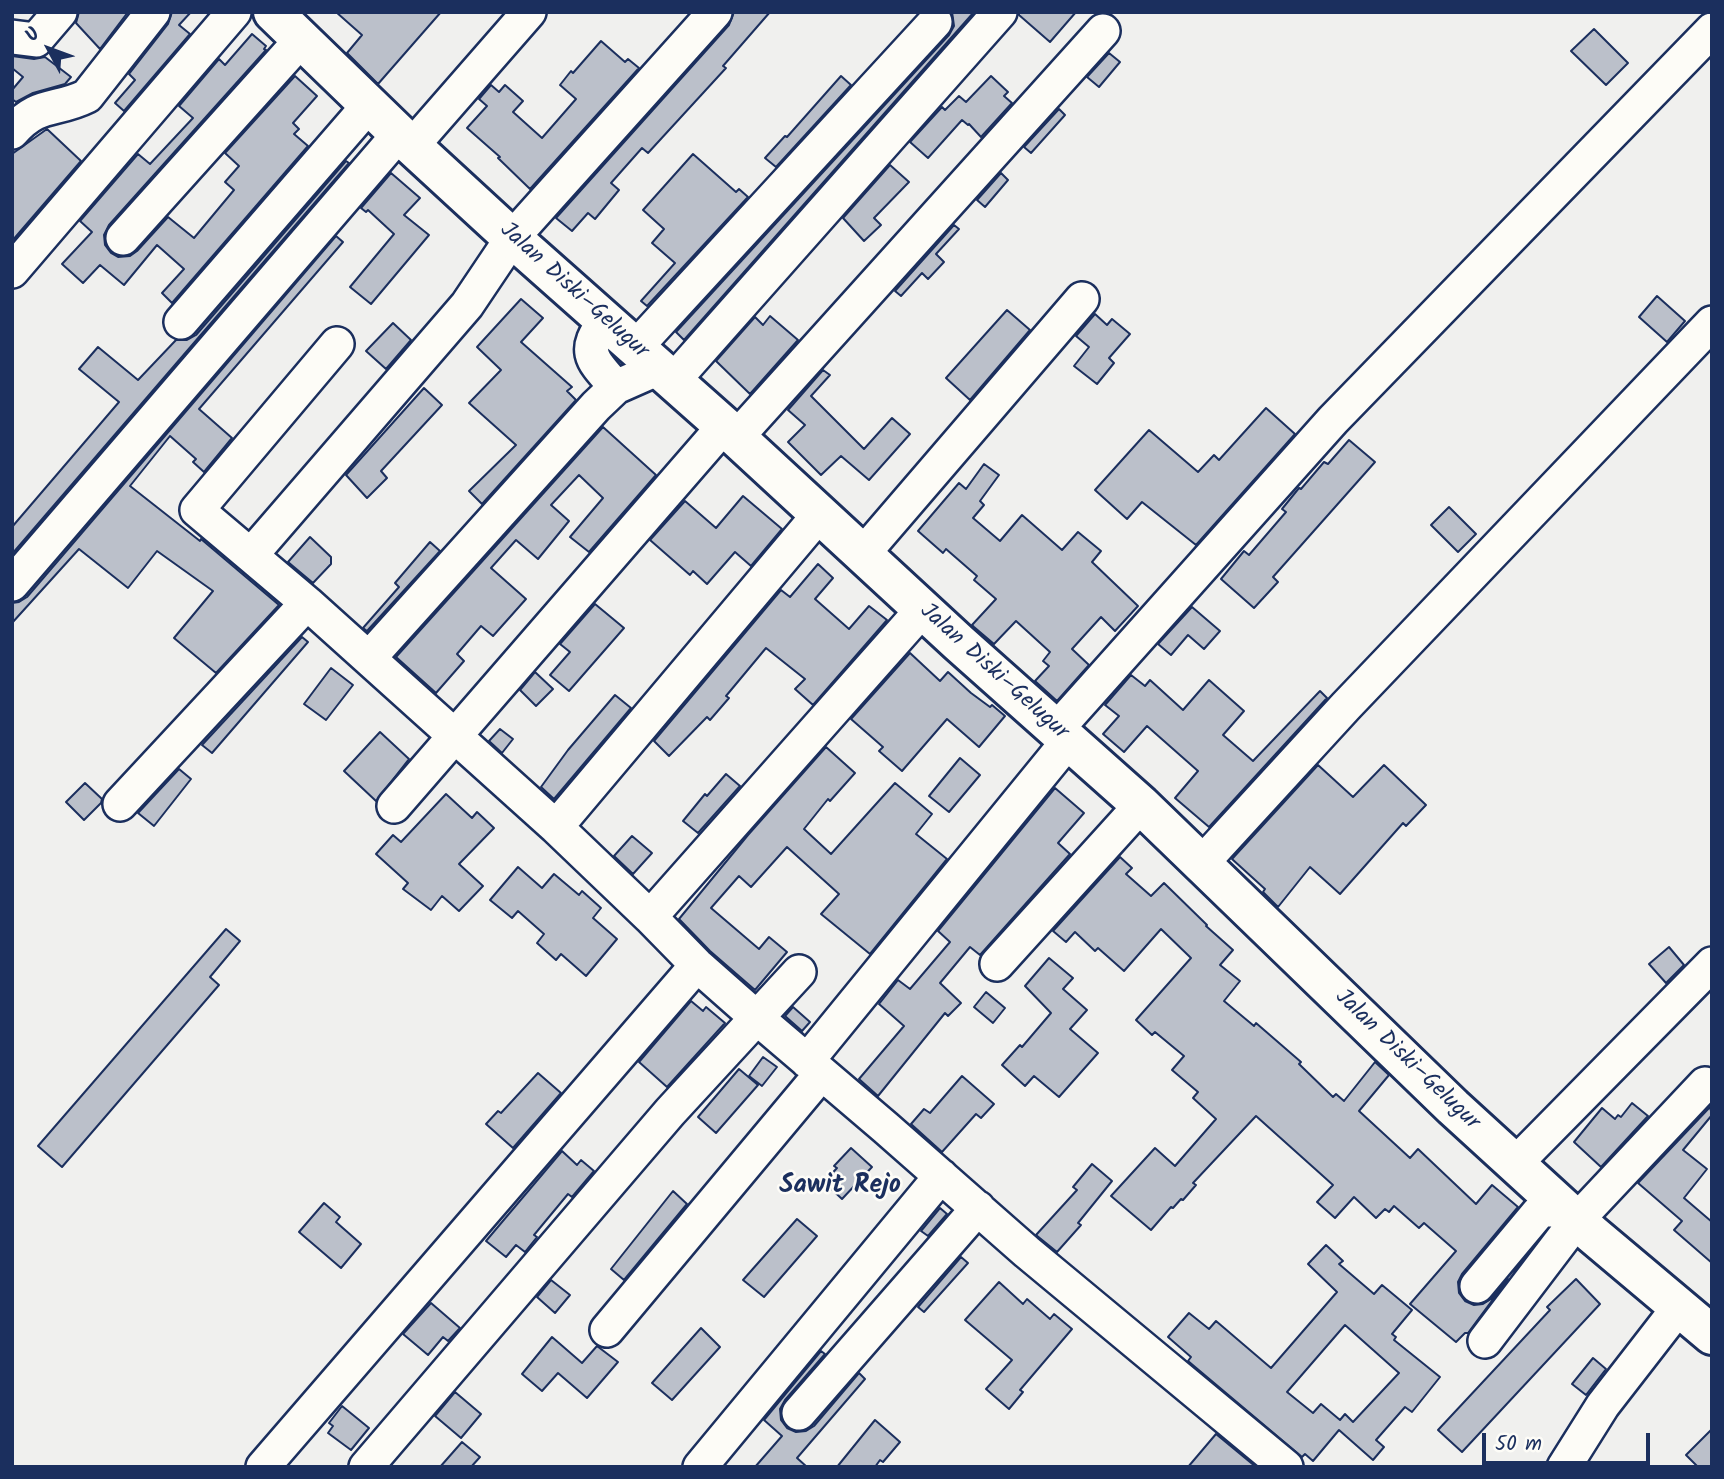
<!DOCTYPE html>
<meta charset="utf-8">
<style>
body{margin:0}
#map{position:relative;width:1724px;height:1479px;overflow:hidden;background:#f0f0ee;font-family:Kalam,sans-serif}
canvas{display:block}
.frame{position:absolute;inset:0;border:14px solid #1b2f5e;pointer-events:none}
.north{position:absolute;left:14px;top:14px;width:70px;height:70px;-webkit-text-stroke:5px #fdfcf7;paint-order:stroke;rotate:311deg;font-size:19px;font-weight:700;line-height:28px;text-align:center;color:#1b2f5e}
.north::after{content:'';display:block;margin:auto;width:24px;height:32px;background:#1b2f5e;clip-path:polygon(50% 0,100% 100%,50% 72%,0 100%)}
.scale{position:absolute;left:1482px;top:1433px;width:168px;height:32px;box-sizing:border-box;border:4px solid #1b2f5e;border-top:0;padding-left:9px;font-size:21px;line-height:24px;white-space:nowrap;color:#1b2f5e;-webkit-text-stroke:5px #fdfcf7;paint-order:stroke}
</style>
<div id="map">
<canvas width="1724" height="1479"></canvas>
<div class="frame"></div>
<div class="north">U</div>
<div class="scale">50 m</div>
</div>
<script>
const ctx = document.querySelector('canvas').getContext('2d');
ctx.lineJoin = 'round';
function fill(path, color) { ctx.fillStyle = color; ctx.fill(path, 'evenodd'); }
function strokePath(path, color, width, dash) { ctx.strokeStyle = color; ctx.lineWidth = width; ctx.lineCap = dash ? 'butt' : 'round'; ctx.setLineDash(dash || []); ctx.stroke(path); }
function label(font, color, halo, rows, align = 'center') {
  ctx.font = font + ' Kalam,sans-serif'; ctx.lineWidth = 5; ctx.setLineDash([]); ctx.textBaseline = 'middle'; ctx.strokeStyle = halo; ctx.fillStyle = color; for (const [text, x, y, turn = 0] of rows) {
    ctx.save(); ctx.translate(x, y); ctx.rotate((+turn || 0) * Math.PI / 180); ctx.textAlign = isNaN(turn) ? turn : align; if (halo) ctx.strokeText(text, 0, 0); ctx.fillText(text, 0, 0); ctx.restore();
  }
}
const building = new Path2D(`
 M79 12H128L100 49 76 23Z
 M172 12H191L179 25 190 34 124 111 115 103 135 80 129 74 168 24Z
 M336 12H441L378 84 347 53 362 35Z
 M734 12H770L723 66 726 68 648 153 642 148 611 183 619 190 595 219 588 213 572 231 556 218 729 25Z
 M952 12H974L684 340 676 332 949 35 954 26Z
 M1019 12H1076L1050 42 1019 15Z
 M1594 29 1628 63 1606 85 1571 51Z
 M252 34 266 46 264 49 266 50 109 225 104 235 105 245 111 253 118 257 130 256 137 251 168 217 194 238 234 190 225 182 239 166 225 153 295 76 317 96 293 123 299 129 294 134 308 146 172 303 162 293 184 269 157 245 124 285 100 265 83 283 62 264 92 232 80 221 138 154 150 164 193 118 179 106 219 59 225 65Z
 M601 41 625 62 628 59 639 68 530 189 498 158 500 157 467 128 487 106 479 99 491 85 499 92 505 85 523 101 513 112 542 138 576 99 560 85 571 71 573 73Z
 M1109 53 1120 62 1099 87 1087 77Z
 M12 56 34 59 45 57 71 77 65 84 33 93 16 102 12 99V90L23 77 12 68Z
 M841 76 851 85 776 167 765 158 785 136 787 137Z
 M991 76 1008 92 1004 96 1012 103 981 137 969 124 968 125 962 120 928 158 910 142 942 107 945 110 959 96 966 102Z
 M1059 109 1065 115 1031 153 1024 147Z
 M47 129 81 161 12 241V154Z
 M693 154 736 192 739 189 748 197 647 306 641 301 675 263 652 243 664 229 643 210Z
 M346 161 349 163 12 554V527L119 402 79 369 98 347 138 380 176 340H187L196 335Z
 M890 165 909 182 874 218 881 225 864 241 843 218Z
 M391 173 420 198 404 215 429 235 371 304 350 287 394 234 368 210 366 212 361 208Z
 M1001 173 1008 180 985 207 977 200Z
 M954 225 959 229 936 254 944 262 928 279 922 273 901 296 895 291Z
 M336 236 343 242 199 409 232 438 204 472 193 462 196 459 170 436 130 486 200 541 201 539 279 605 216 673 174 638 213 591 157 551 128 588 79 549 12 623V603L19 602 27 597Z
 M1657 296 1685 321 1667 342 1639 317Z
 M521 299 543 318 521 342 572 387 567 391 576 400 482 504 469 491 516 445 469 403 501 370 477 347Z
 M1007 310 1030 330 970 400 946 378Z
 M1095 314 1107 325 1112 319 1130 334 1109 358 1114 363 1097 384 1074 366 1089 347 1076 336Z
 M770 316 798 340 750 394 716 361 755 317 763 325Z
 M393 323 411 340 386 369 366 351Z
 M823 370 830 375 811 396 864 449 892 418 910 434 869 480 841 456 821 475 788 442 805 425 788 410Z
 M424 388 442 405 381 471 387 478 367 498 346 475Z
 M1266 408 1295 434 1196 545 1142 502 1127 519 1095 490 1149 430 1198 472 1214 455 1219 460Z
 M603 427 656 475 589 552 570 537 603 498 579 475 551 505 569 521 538 559 516 540 491 568 526 599 493 636 481 626 457 654 464 661 436 693 396 657Z
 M1349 440 1375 462 1273 577 1278 582 1254 608 1221 579 1244 551 1249 555 1286 512 1282 509 1299 488 1301 489 1324 462 1328 464Z
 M984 464 999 475 980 501 984 505 973 518 1000 541 1022 515 1062 550 1078 532 1101 551 1092 562 1138 606 1115 631 1101 617 1072 649 1089 665 1057 701 1035 681 1049 666 1043 661 1050 652 1016 621 994 644 974 627 972 625 996 599 974 580 977 576 946 549 943 553 918 531 959 483 966 489Z
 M743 496 782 529 751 566 735 552 707 584 693 571 690 575 650 540 685 501 716 528Z
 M1449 507 1476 534 1458 552 1431 525Z
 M310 537 331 557V564L313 583 288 562Z
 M430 542 440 551 367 631 363 628 399 587 395 583Z
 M818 564 833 578 815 599 849 629 869 606 887 620 813 705 795 689 805 679 766 648 726 696 729 698 710 720 707 717 669 756 654 741 781 590 790 597Z
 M595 604 624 628 569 691 550 675 570 652 560 644Z
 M1192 607 1220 631 1204 649 1188 635 1171 655 1158 644Z
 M302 637 308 642 212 753 202 745Z
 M910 653 940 681 948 672 971 693 990 707 992 705 1005 716 979 747 947 719 902 771 879 751 883 747 851 719Z
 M331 668 353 685 326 720 304 704Z
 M535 672 553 689 536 706 520 690Z
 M1131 675 1145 686 1150 680 1183 710 1209 680 1244 711 1223 735 1253 761 1320 691 1327 698 1209 827 1175 798 1198 771 1147 726 1124 752 1103 734 1119 716 1105 705Z
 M615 695 631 708 554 799 541 787 568 750Z
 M500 729 513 739 502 753 489 741Z
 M380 732 409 759 376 801 344 771Z
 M826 747 855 773 830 801 828 799 804 829 831 854 895 783 932 814 916 834 947 859 870 954 821 914 839 894 787 847 751 887 739 876 711 908 759 949 769 937 787 952 755 990 710 951 679 919 748 835Z
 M960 758 980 775 949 812 929 796Z
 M1318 765 1353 797 1384 765 1426 805 1406 826 1403 823 1340 894 1310 867 1278 907 1263 892 1265 889 1232 859Z
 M179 769 191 779 154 826 138 813Z
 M726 774 740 786 698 833 683 821 705 794 707 796Z
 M85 783 102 799 101 803 84 820 66 802Z
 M1055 788 1084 813 1058 843 1070 854 980 955 970 947 940 983 961 1003 948 1016 945 1013 878 1096 859 1079 904 1026 879 1004 898 980 910 989 950 942 938 931Z
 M446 794 472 818 477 812 494 828 459 864 483 886 459 911 442 896 431 910 403 889 408 883 376 854 393 835 401 842Z
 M632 836 652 853 633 874 614 856Z
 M1120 857 1132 868 1126 874 1151 896 1164 883 1207 925 1206 926 1233 950 1220 965 1240 981 1224 1001 1254 1026 1256 1023 1301 1062 1299 1064 1333 1097 1336 1094 1344 1101 1375 1062 1389 1075 1359 1111 1410 1158 1418 1149 1476 1204 1492 1185 1518 1207 1462 1274 1458 1282 1459 1293 1465 1301 1474 1305 1483 1304 1491 1299 1508 1279 1468 1333H1465L1456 1342 1410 1304 1456 1251 1424 1223 1419 1228 1394 1206 1389 1212 1385 1209 1376 1218 1354 1197 1335 1218 1317 1202 1333 1185 1256 1116 1193 1183 1196 1185 1183 1200 1181 1199 1173 1208 1171 1207 1151 1230 1111 1196 1155 1148 1175 1166 1216 1119 1193 1098 1198 1092 1172 1070 1184 1056 1155 1032 1152 1035 1136 1020 1191 958 1161 929 1124 971 1098 948 1095 951 1075 932 1066 942 1053 931Z
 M518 867 542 888 554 874 579 895 582 891 601 908 593 918 617 939 586 976 561 954 556 960 537 943 544 934 518 911 512 918 490 900Z
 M226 929 240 941 210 977 219 985 62 1167 38 1146Z
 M1669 947 1684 965 1666 983 1649 964Z
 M1049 958 1073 978 1063 989 1087 1010 1070 1029 1098 1053 1059 1097 1034 1076 1025 1086 1002 1065 1020 1045 1022 1047 1051 1013 1025 986Z
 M986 992 1005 1008 993 1023 974 1007Z
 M691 1001 703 1011 706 1007 725 1023 667 1087 639 1062Z
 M793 1007 810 1022 802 1031 785 1016Z
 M763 1057 777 1067 762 1086 749 1076Z
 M739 1069 758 1085 716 1133 698 1117Z
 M538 1073 561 1093 513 1148 486 1124 498 1111 501 1113Z
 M962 1076 994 1104 981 1118 976 1114 942 1152 911 1124 924 1109 930 1113Z
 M1632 1103 1648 1116 1601 1167 1574 1142 1602 1108 1615 1119 1618 1115 1621 1117Z
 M1710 1107 1712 1115 1683 1150 1707 1169 1684 1198 1712 1222V1263L1674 1230 1682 1221 1638 1183Z
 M851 1148 872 1167 842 1199 824 1182 837 1168 834 1166Z
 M562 1151 577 1165 581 1160 594 1171 572 1197 568 1194 534 1235 537 1237 525 1252 516 1245 506 1257 486 1241Z
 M1092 1164 1112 1181 1078 1223 1081 1225 1057 1252 1036 1235 1077 1190 1073 1187Z
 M673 1191 687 1204 624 1280 611 1269Z
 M324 1203 340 1217 336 1222 361 1244 341 1268 299 1232Z
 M940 1208 947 1214 928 1236 921 1231Z
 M797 1219 817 1236 764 1297 743 1280Z
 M1326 1245 1343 1261 1339 1264 1374 1294 1382 1285 1412 1310 1392 1334 1396 1337 1394 1340 1440 1377 1412 1412 1405 1407 1376 1440 1384 1447 1373 1460 1339 1430 1313 1461 1305 1454 1302 1457 1188 1361 1191 1357 1168 1337 1189 1313 1209 1329 1216 1321 1271 1368 1337 1292 1308 1264ZM1345 1325 1399 1373 1353 1422 1345 1414 1340 1420 1321 1404 1313 1413 1287 1392Z
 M961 1257 968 1263 924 1312 918 1307Z
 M1576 1279 1600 1304 1462 1452 1438 1430 1550 1310 1547 1307Z
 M551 1280 570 1295 555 1313 537 1297Z
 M999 1282 1023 1304 1027 1299 1050 1319 1054 1314 1072 1329 1020 1390 1023 1392 1009 1409 986 1389 1012 1360 965 1320Z
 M431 1303 460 1328 448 1341 443 1337 428 1355 403 1334Z
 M701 1328 720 1347 672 1400 652 1383Z
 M552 1337 582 1363 597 1346 618 1362 587 1398 558 1373 542 1391 522 1374Z
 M821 1351 825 1354 785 1400 780 1409 781 1420 787 1428 796 1432 806 1431 814 1426 859 1373 865 1379 797 1458 807 1467H755L782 1436 764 1420Z
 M1593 1358 1606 1369 1586 1395 1572 1384Z
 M455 1392 481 1414 461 1438 435 1416Z
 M342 1406 369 1428 351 1450 328 1433 333 1426 329 1423Z
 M875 1420 900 1442 883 1462 880 1460 875 1467H837Z
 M1712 1429V1467H1698L1686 1455Z
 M1216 1434 1256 1467H1188Z
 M462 1442 480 1457 471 1467H440Z`);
fill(building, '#bbc0ca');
strokePath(building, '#1b2f5e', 2);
const minor = new Path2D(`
 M12 37 36 40 60 12
 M12 132C39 101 55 112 87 96L153 12
 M412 146 529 12
 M123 238 301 40
 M12 271 234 12
 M605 321C581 352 592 360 616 387
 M181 322 369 105
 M337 344 197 510 307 603 556 827 650 917 697 965 757 1018 886 1128 1027 1252 1286 1467
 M636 347 935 22
 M673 381 1000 12
 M736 438 1103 31
 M251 555 467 305 512 238 715 12
 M862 555 1082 299
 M12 584 399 134
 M369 658 596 406 616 387 659 368
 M1056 730 1333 420 1712 30
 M120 804 307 603
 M394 806 724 426
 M556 827 818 516
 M1202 863 1346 706 1712 323
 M650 917 922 610
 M997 964 1141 805
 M807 1061 1069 740
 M1515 1164 1712 964
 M1477 1286 1538 1213 1544 1210H1566
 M607 1330 821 1074
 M1485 1341 1577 1220 1705 1084
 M799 1413 978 1208
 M263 1467 697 965
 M366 1467 670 1112 799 972
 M700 1467 941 1176
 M1564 1467 1603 1405 1679 1307`);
const major = new Path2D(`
 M273 12 399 134 512 238 724 426 959 643 1141 805 1453 1107 1592 1234 1712 1335`);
strokePath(minor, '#1b2f5e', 38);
strokePath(major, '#1b2f5e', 44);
strokePath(minor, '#fdfcf7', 33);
strokePath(major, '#fdfcf7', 38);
label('23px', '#1b2f5e', '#fdfcf7', [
 ["Jalan Diski–Gelugur",573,292,42],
 ["Jalan Diski–Gelugur",993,673,42],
 ["Jalan Diski–Gelugur",1406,1061,44]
]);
label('bold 26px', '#1b2f5e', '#fdfcf7', [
 ["Sawit Rejo",840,1188]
]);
</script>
